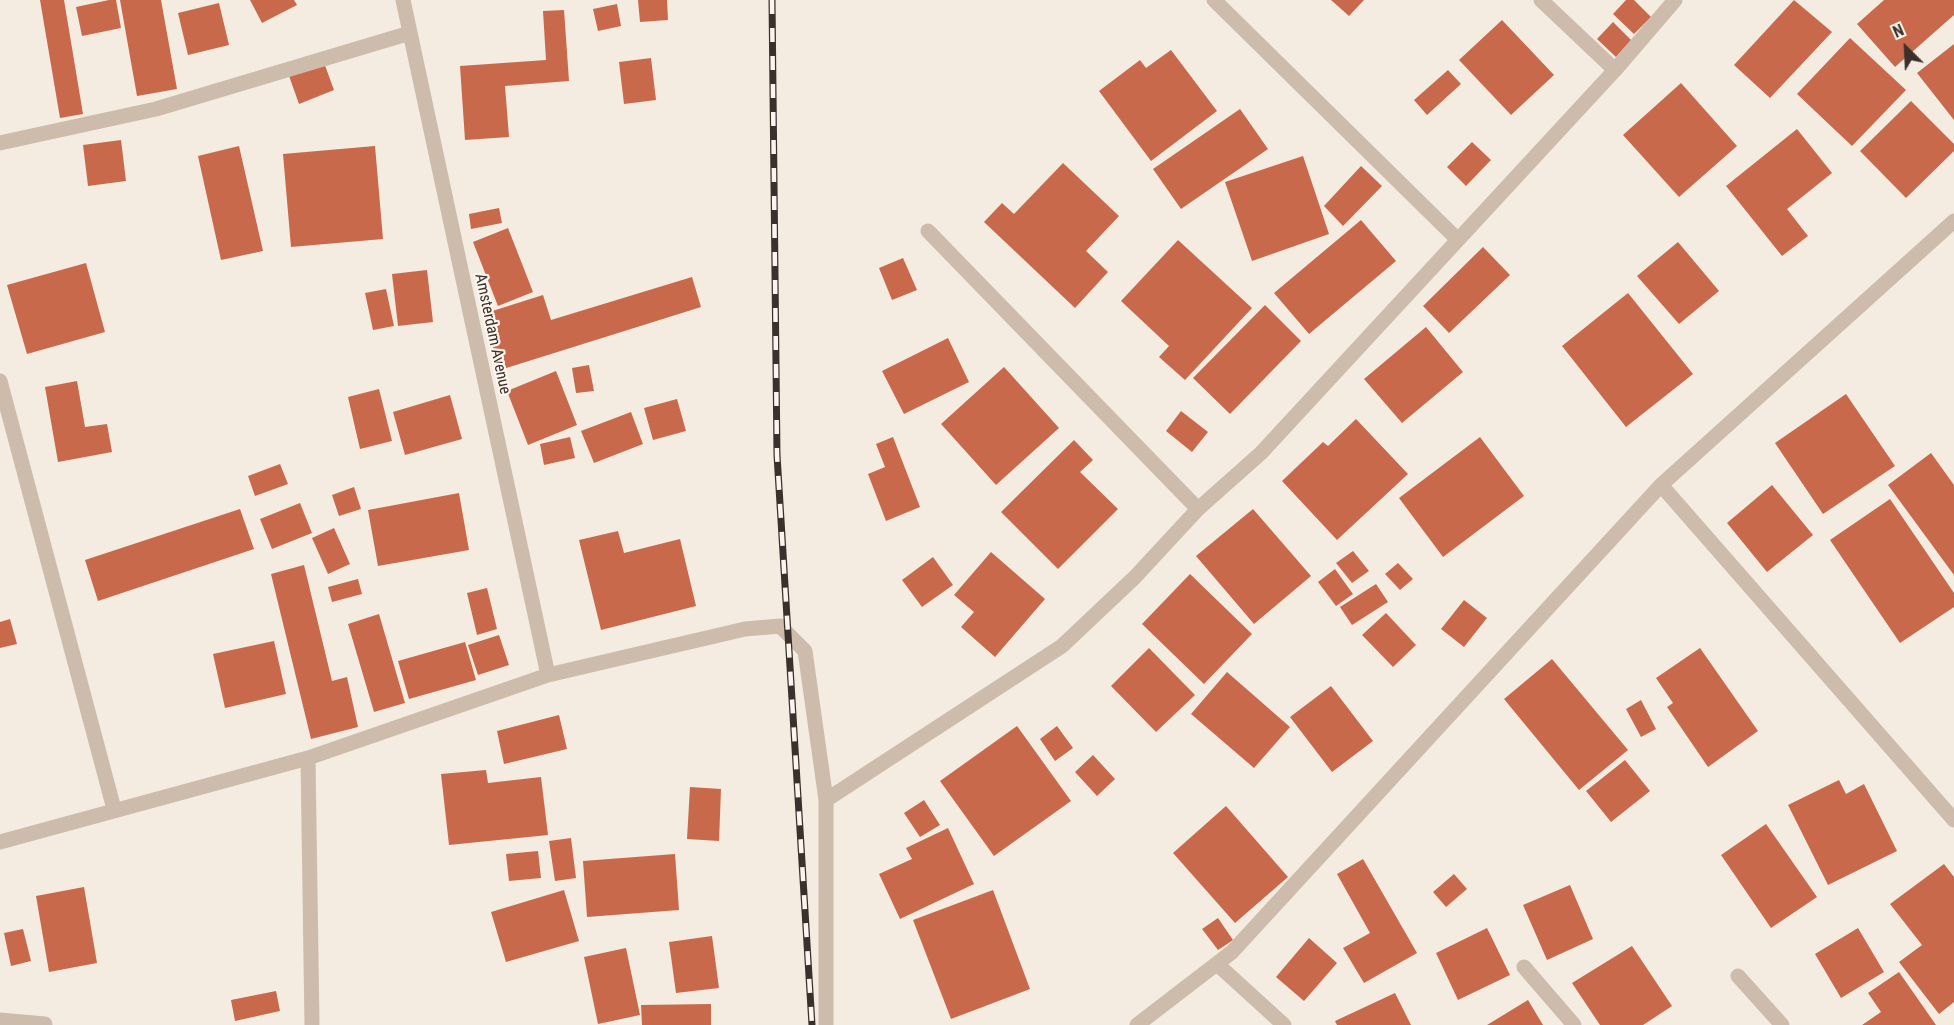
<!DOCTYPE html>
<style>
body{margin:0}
#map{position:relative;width:1954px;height:1025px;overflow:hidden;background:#f4ebe1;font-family:"Roboto Condensed",sans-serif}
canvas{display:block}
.north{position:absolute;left:1876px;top:18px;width:60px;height:60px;-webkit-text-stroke:4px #fbf5ee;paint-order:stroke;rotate:336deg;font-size:16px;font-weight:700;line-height:24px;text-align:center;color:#3b302b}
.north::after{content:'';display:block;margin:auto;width:21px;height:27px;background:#3b302b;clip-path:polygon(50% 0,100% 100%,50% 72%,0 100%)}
</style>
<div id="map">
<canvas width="1954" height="1025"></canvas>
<div class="north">N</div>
</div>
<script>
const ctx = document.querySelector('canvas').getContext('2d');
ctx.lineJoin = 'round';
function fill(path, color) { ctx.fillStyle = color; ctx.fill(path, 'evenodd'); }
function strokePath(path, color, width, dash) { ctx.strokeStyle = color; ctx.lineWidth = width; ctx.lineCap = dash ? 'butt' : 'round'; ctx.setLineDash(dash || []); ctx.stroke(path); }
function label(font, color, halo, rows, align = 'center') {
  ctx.font = font + ' "Roboto Condensed",sans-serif'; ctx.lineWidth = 4.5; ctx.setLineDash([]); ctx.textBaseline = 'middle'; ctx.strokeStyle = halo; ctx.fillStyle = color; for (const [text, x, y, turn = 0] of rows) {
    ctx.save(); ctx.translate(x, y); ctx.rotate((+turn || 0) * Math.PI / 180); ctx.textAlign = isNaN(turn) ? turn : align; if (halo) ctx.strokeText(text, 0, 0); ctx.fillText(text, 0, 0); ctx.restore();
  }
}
fill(new Path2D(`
 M40 0H64L83 114 60 118Z
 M109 0H116L121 28 82 36 76 7Z
 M120 0H161L177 89 137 96Z
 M250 0H294L297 5 262 23Z
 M638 0H667L668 20 640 22Z
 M1331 0H1364L1349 16Z
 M1626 0H1634L1651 17 1634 34 1613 14Z
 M1794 0 1832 32 1770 98 1734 65Z
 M1884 0H1954V15L1895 67 1857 24Z
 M219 3 229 45 188 55 178 13Z
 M617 4 621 26 598 31 593 9Z
 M564 10 569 81 505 86 509 137 465 140 460 66 546 60 543 11Z
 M1502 20 1554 75 1511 115 1459 60Z
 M1613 22 1631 40 1616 57 1597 39Z
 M1850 38 1906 90 1852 146 1797 94Z
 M1954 44V120L1917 73Z
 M1171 50 1217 111 1151 161 1099 91 1140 60 1146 68Z
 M651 58 656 100 624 104 619 62Z
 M323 60 334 90 299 104 288 73Z
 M1448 70 1461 84 1427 115 1414 100Z
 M1681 83 1737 146 1679 197 1623 135Z
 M1911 101 1954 144V151L1906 198 1860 151Z
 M1240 109 1268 149 1181 209 1153 169Z
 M1797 129 1832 173 1787 209 1808 236 1782 256 1726 186Z
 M121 140 126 181 88 186 83 145Z
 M1472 142 1491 160 1466 186 1447 167Z
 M239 146 263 251 221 260 198 156Z
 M375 146 383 239 291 247 283 154Z
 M1303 156 1329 234 1252 261 1225 182Z
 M1063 163 1119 216 1086 251 1108 272 1075 308 984 222 1002 203 1014 214Z
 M1361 166 1382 186 1343 226 1324 206Z
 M499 208 502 223 471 229 469 214Z
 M1361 220 1396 261 1309 334 1274 293Z
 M508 228 533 292 498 306 473 242Z
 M1178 240 1252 308 1185 380 1159 357 1169 346 1121 301Z
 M1678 242 1719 291 1679 324 1637 276Z
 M1483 247 1510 275 1449 333 1423 306Z
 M903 258 917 290 892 300 879 268Z
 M86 263 105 332 27 354 7 285Z
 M427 270 433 322 398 326 392 274Z
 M692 277 701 307 500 370 483 314 543 295 551 320Z
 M386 289 394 326 373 330 365 293Z
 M1628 293 1693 374 1626 427 1562 346Z
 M1265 305 1301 341 1230 414 1193 378Z
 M1426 327 1463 372 1402 423 1364 379Z
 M948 338 969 382 904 414 882 371Z
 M589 365 594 391 576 393 572 368Z
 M1004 367 1059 428 996 485 941 424Z
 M556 371 577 425 528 445 507 391Z
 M77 381 85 427 107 424 112 452 58 462 45 387Z
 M379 389 392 441 360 449 348 397Z
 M1846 394 1895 466 1823 514 1775 443Z
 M450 395 462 439 405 455 393 412Z
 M677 399 686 431 653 440 644 408Z
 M1181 411 1208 432 1192 452 1166 431Z
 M631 412 643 444 594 463 581 431Z
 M1356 419 1408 474 1337 540 1282 481 1323 442 1328 446Z
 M570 437 575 458 544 465 540 444Z
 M893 437 920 507 886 521 868 474 885 467 876 444Z
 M1480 437 1524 496 1443 557 1399 498Z
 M1074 440 1093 460 1080 472 1118 509 1058 569 1001 512Z
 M1931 453 1954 485V575L1888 485Z
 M280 464 288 484 255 496 248 476Z
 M1772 485 1813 535 1767 572 1727 523Z
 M354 487 361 509 339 516 332 495Z
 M459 493 469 550 378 566 368 510Z
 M1890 499 1954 593V607L1900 643 1830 540Z
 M300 503 312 533 272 549 260 519Z
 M240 509 254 549 98 601 85 560Z
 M1253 509 1311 576 1254 624 1196 556Z
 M334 528 350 564 328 574 312 538Z
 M618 531 624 553 680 539 696 606 601 630 579 540Z
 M1353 551 1369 571 1352 583 1336 563Z
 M991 552 1045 599 995 657 961 627 974 612 954 595Z
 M933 557 953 585 922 607 902 580Z
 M1398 563 1413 579 1400 590 1385 574Z
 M304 565 332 681 347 677 358 727 311 739 271 574Z
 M1335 569 1353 594 1336 606 1318 582Z
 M1190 574 1252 634 1204 684 1142 624Z
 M358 579 362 594 332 602 328 587Z
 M1376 584 1388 602 1352 625 1340 607Z
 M487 588 497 629 477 635 467 593Z
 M1464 600 1487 618 1464 647 1441 629Z
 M1386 613 1416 645 1393 667 1362 635Z
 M379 614 405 703 374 712 348 624Z
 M10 619 17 644 0 648V622Z
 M499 635 509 665 478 675 468 645Z
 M274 641 286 694 225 708 213 654Z
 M465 642 476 680 409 699 398 661Z
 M1149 648 1195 695 1156 732 1111 686Z
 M1700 648 1758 731 1708 767 1667 707 1673 703 1656 678Z
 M1552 659 1628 750 1579 790 1504 699Z
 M1227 672 1290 727 1254 768 1191 714Z
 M1331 686 1373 741 1332 772 1290 717Z
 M1641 700 1656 729 1641 737 1626 709Z
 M559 715 567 749 504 764 497 731Z
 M1017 726 1071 801 994 856 940 781Z
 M1057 726 1073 748 1055 761 1040 739Z
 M1093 755 1115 779 1097 796 1075 772Z
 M1625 760 1650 791 1611 822 1586 791Z
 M486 770 488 783 541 777 548 835 449 845 441 774Z
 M1839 780 1846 794 1864 784 1897 851 1828 885 1788 805Z
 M690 787 721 789 719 841 687 839Z
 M924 800 940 825 920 837 904 813Z
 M1226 806 1288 877 1235 923 1173 853Z
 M1766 824 1817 897 1771 928 1721 855Z
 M948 828 974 884 900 919 879 874 912 859 906 848Z
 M571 838 576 878 555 881 549 841Z
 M538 851 541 878 509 881 506 854Z
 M675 854 679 910 587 917 583 861Z
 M1363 859 1417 953 1364 983 1343 948 1370 933 1337 874Z
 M1944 864 1954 877V1002L1939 1014 1899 962 1922 945 1890 904Z
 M1454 874 1467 889 1446 907 1433 892Z
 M1570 885 1593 939 1547 960 1523 905Z
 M84 887 97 963 49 972 36 896Z
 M564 890 579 941 506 962 491 912Z
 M993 890 1030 989 951 1019 913 920Z
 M1218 918 1233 940 1218 950 1202 929Z
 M1487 928 1510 975 1458 1000 1436 953Z
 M1858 928 1884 972 1841 998 1815 954Z
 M23 929 31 961 11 966 4 933Z
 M712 936 719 988 676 993 669 942Z
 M1309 938 1337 963 1304 1001 1276 977Z
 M1632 946 1672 1006 1643 1025H1600L1572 983Z
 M626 948 640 1015 598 1024 584 957Z
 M1899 972 1936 1025H1862L1881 1012 1868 993Z
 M276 991 280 1011 235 1021 231 1000Z
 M1395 993 1411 1025H1337L1335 1021Z
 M1528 1000 1543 1025H1487Z
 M711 1004V1025H642L641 1005Z`), '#c8694b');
strokePath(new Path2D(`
 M403 0 548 675
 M1214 0 1457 239
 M1541 0 1615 70
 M0 143 156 109 410 33
 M928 231 1198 509
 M0 381 114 809
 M1661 485 1954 221
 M0 842 308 758
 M1217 964 1284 1025
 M1524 967 1574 1025
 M1738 976 1782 1025
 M0 1020 45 1024
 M312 1025 308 758 548 675 745 629 780 626 805 651 826 800
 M826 1025V800L1062 646 1135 577 1198 509 1261 453 1615 70 1675 0
 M1137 1025 1232 952 1661 485 1954 820`), '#cdbbac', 15);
const rail = new Path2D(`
 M772 0 777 455 812 1025`);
strokePath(rail, '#3b302b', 7);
strokePath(rail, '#fbf5ee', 4.5, [14]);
label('16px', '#3b302b', '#fbf5ee', [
 ["Amsterdam Avenue",492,334,78]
]);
</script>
